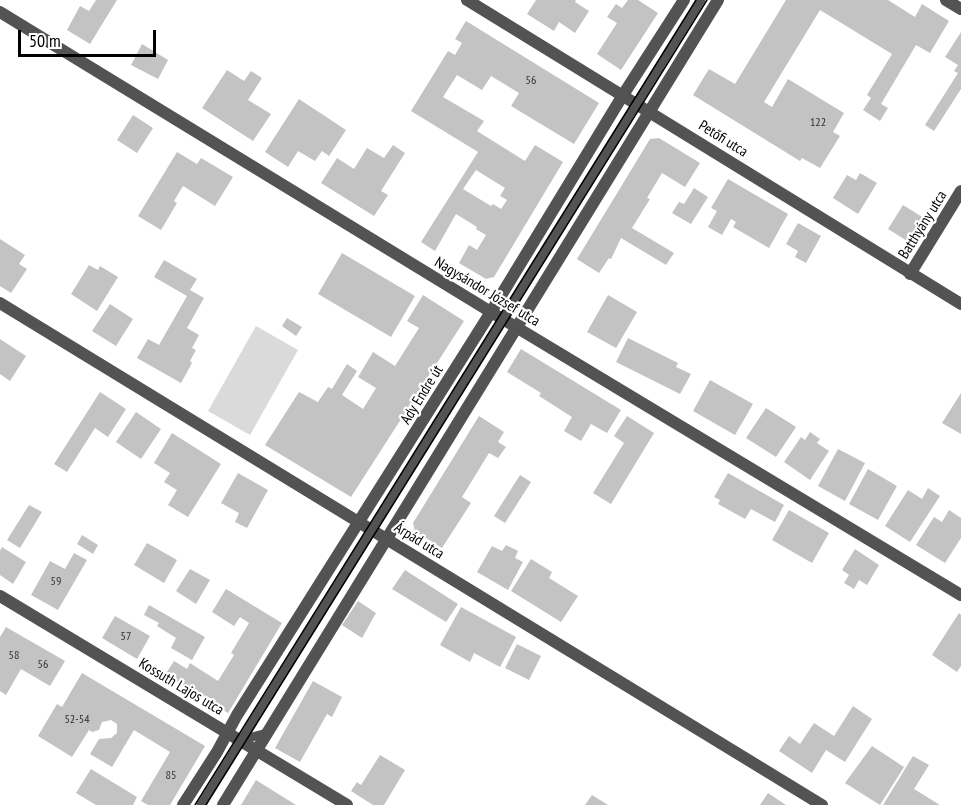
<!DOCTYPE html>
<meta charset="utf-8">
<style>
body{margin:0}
#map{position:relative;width:961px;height:805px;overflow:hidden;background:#fff;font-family:"PT Sans Narrow",sans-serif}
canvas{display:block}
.scale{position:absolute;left:18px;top:30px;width:138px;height:27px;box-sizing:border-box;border:3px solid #000;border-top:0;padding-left:8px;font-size:18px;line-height:21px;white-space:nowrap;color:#000;-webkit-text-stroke:4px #fff;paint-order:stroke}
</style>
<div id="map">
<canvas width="961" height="805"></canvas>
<div class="scale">50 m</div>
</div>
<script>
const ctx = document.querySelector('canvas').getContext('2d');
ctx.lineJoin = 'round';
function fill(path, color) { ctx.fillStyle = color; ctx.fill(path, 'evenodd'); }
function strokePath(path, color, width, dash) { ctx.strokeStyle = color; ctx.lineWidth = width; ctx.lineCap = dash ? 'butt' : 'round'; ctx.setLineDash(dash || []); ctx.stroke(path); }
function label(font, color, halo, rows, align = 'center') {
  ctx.font = font + ' "PT Sans Narrow",sans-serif'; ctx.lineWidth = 4.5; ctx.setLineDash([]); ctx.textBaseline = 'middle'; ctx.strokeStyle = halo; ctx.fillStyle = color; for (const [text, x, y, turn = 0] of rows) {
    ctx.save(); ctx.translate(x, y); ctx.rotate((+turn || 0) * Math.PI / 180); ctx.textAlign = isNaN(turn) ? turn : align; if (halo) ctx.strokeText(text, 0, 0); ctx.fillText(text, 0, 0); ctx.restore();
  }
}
fill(new Path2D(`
 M256 326 298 350 250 435 208 411Z`), '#dadada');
fill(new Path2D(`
 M96 0H117L90 44 67 30 80 6 89 11Z
 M536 0H576L575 2 589 11 575 33 559 22 554 31 527 14Z
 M628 0H638L658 13 621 70 597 54 617 23 607 17 616 4 622 8Z
 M786 0H888L915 17 922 4 949 21 930 53 916 45 881 104 888 108 880 121 863 110 871 98 867 95 892 54 820 10 764 102 772 107 788 79 844 113 833 132 840 136 820 168 802 158 800 161 693 95 709 69 735 84Z
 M466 21 599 103 574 144 511 106 519 93 491 76 482 90 457 75 443 97 484 121 477 131 525 161 535 145 563 162 494 277 486 279 459 263 469 245 477 250 486 235 476 229 477 227 456 214 435 251 421 242 478 152 411 111 448 51 455 55 462 43 455 39ZM476 170 505 188 500 196 507 200 501 209 493 204 491 206 463 189Z
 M961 32V89L934 131 925 125 958 73 954 71 958 65 945 57Z
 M142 44 168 60 158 79 131 65Z
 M227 70 244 81 251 71 262 78 248 100 271 114 253 141 202 108Z
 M299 99 346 130 329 156 322 151 315 161 298 151 288 167 265 152Z
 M133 115 153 128 137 153 117 140Z
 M659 138 700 163 685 187 662 173 647 198 650 199 632 228 674 253 666 265 621 238 611 259 609 258 599 273 577 259 650 139Z
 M393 145 405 153 381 191 388 195 374 216 321 183 337 158 354 169 367 148 384 158Z
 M177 152 197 164 201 158 233 177 215 206 183 186 174 201 177 203 161 230 138 216Z
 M860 173 877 183 858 214 833 198 847 175 856 180Z
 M728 179 788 214 769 248 733 227 736 222 731 219 722 235 708 227 717 211 711 208Z
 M694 188 708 197 691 224 672 213 679 202 684 204Z
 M903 205 927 220 912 244 888 229Z
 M798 223 821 236 806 263 795 257 798 251 786 244Z
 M0 239 25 255 19 264 27 269 11 293 0 286Z
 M342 253 415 296 391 337 318 294Z
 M164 260 197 279 190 290 204 298 187 328 199 335 192 348 196 350 190 361 192 363 181 383 137 358 148 339 159 345 187 296 154 277Z
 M89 265 98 270 100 266 118 277 97 311 71 294Z
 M423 295 464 321 351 497 265 445 299 392 318 402 328 387 332 389 347 364 357 371 342 395 363 409 376 388 358 377 373 352 395 366 419 328 407 321Z
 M608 295 637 312 616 348 587 332Z
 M110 304 133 319 116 346 92 331Z
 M287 318 302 327 296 336 282 326Z
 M628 338 678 363 676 367 691 374 680 394 616 362Z
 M0 339 26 356 10 381 0 374Z
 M521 349 621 410 607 433 591 424 581 441 564 431 572 417 539 396 541 393 507 372Z
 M710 380 753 404 735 435 693 411Z
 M100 392 126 409 108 437 95 428 67 472 54 464Z
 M961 393V434L942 423Z
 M766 408 796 427 776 457 746 438Z
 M136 412 161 429 141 459 116 442Z
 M479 416 504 432 498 442 506 447 498 458 489 453 462 497 471 503 442 548 415 531 413 523Z
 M627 416 654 433 611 504 593 493 624 443 614 436Z
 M810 432 820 439 817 443 829 451 810 480 784 462 801 437 805 440Z
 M172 433 221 464 188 517 168 505 177 490 164 482 170 473 154 463Z
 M838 449 865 463 845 501 818 486Z
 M868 469 897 486 878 520 849 504Z
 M238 473 268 490 247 528 235 522 239 513 221 503Z
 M728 473 784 505 775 522 751 509 745 519 718 504 720 500 714 497Z
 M520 475 531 482 505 523 494 516Z
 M928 488 940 496 910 542 885 526 908 490 922 499Z
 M29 505 42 512 20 548 7 540Z
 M789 510 829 533 812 563 772 540Z
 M949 510 961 518V538L945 563 916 545 934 517 942 522Z
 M82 535 98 545 93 554 77 544Z
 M147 543 177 560 164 583 134 565Z
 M506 545 518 551 515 558 523 562 508 590 477 572 492 546 502 551Z
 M2 547 26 562 13 584 0 575V551Z
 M855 549 879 565 867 585 859 580 854 589 844 583 849 575 842 570Z
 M74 553 87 560 58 610 31 595 50 561 65 569Z
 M531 559 552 572 549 578 578 596 561 622 511 591Z
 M190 569 210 580 196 604 176 591Z
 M405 570 458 604 446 622 392 589Z
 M226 589 282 623 228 713 165 675 174 661 187 669 190 663 218 681 234 655 231 653 249 623 240 617 234 626 212 612Z
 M358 601 376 613 362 638 342 625Z
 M149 605 205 637 192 660 171 648 176 638 157 626 159 623 144 615Z
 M461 607 516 637 500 667 474 653 470 662 440 645Z
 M959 613 961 615V666L957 672 932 655Z
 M115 616 150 636 137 659 102 638Z
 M6 627 65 661 50 686 21 669 6 695 0 691V637Z
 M517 644 541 656 529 680 505 668Z
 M82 673 205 746 170 805H148L141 801 170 752 134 730 112 767 90 754 99 739 111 738 117 733V724L111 720 102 722 99 730 92 732 89 730 72 757 38 736 57 704 62 707Z
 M313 681 342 697 332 717 327 714 300 762 275 748Z
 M853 706 872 719 845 762 826 750 812 773 779 751 789 736 800 744 814 723 834 736Z
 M872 746 904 767 880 805 845 783Z
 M380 755 405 770 384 805H373L351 791 357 782 361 785Z
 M913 756 929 765 914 789 940 805H883Z
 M91 769 137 797 133 805H96L76 793Z
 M256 780 296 805H241Z
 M768 793 786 805H760Z
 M592 795 608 805H585Z`), '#c3c3c3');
strokePath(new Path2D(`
 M241 740 267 733
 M201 805 701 0`), '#535353', 9);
strokePath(new Path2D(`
 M467 0 961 304
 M946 0 961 9
 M0 12 491 312 961 595
 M910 274 961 191
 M0 303 822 805
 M0 596 347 805`), '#535353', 12);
strokePath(new Path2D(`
 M183 805 217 752 237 715 491 312 623 95 684 0
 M223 805 718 0`), '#535353', 12);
strokePath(new Path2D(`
 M195 805 696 0
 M206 805 707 0`), '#000', 1.5);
label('12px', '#313131', null, [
 ["56",531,81],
 ["122",818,123],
 ["59",56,582],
 ["57",126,637],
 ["58",14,656],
 ["56",43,665],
 ["52-54",77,720],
 ["85",171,776]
]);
label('15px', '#000', '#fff', [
 ["Petőfi utca",723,139,32],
 ["Batthyány utca",923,225,-58],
 ["Nagysándor József utca",487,292,31],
 ["Ady Endre út",422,395,-58],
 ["Árpád utca",419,541,32],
 ["Kossuth Lajos utca",181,687,31]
]);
</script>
